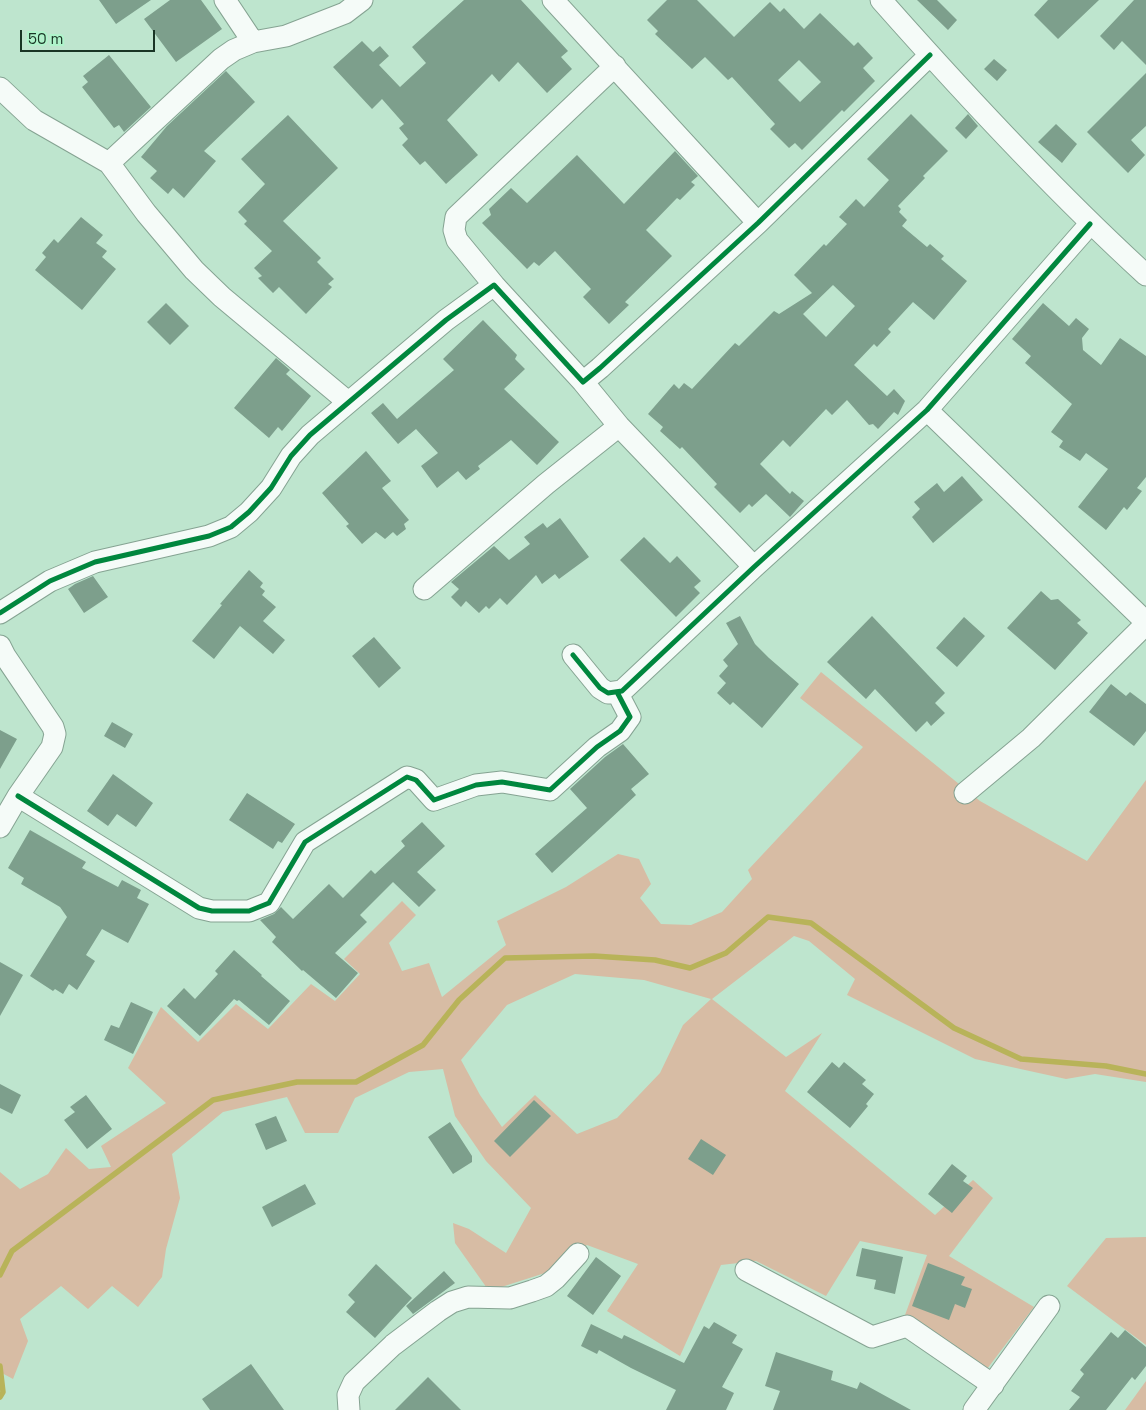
<!DOCTYPE html>
<style>
body{margin:0}
#map{position:relative;width:1146px;height:1410px;overflow:hidden;background:#bee5ce;font-family:"Space Grotesk",sans-serif}
canvas{display:block}
.scale{position:absolute;left:20px;top:30px;width:135px;height:22px;box-sizing:border-box;border:2px solid #193525;border-top:0;padding-left:6px;font-size:15px;line-height:18px;white-space:nowrap;color:#193525;-webkit-text-stroke:4px #aff4cb;paint-order:stroke}
</style>
<div id="map">
<canvas width="1146" height="1410"></canvas>
<div class="scale">50 m</div>
</div>
<script>
const ctx = document.querySelector('canvas').getContext('2d');
ctx.lineJoin = 'round';
function fill(path, color) { ctx.fillStyle = color; ctx.fill(path, 'evenodd'); }
function strokePath(path, color, width, dash) { ctx.strokeStyle = color; ctx.lineWidth = width; ctx.lineCap = dash ? 'butt' : 'round'; ctx.setLineDash(dash || []); ctx.stroke(path); }
fill(new Path2D(`
 M821 672 980 801 1087 861 1146 780V1082L1095 1074 1066 1079 975 1059 847 995 855 979 809 941 794 936 712 999 786 1057 822 1033 785 1091 935 1215 973 1180 993 1198 949 1256 1034 1307 987 1369 905 1315 927 1255 860 1241 826 1296 756 1261 721 1265 680 1356 607 1311 638 1264 587 1245 545 1273 489 1291 455 1243 453 1223 469 1229 506 1253 531 1208 486 1161 455 1116 443 1069 409 1072 355 1098 338 1133H305L287 1097 223 1112 172 1154 180 1198 166 1249 162 1277 138 1307 112 1286 88 1309 61 1286 20 1319 28 1341 13 1379 0 1372V1172L20 1189 48 1174 66 1148 89 1169 111 1167 101 1146 166 1103 128 1068 161 1007 198 1042 236 1004 268 1029 311 984 335 1001 360 974 344 959 402 901 416 915 389 943 402 971 429 963 442 997 506 945 497 921 566 887 618 854 639 859 651 884 640 898 661 924 691 925 722 912 752 879 748 870 863 747 800 698ZM575 974 644 980 711 999 683 1025 660 1073 617 1118 577 1134 535 1095 502 1127 480 1095 461 1060 507 1005Z
 M1146 1237V1345L1067 1286 1106 1238Z
 M1146 1381V1410H1125Z`), '#d7bca4');
strokePath(new Path2D(`
 M0 1275 12 1251 213 1100 297 1082H356L423 1045 459 1000 505 958 594 956 655 960 690 968 726 953 768 917 811 923 954 1028 1021 1059 1106 1066 1146 1074
 M0 1366 3 1392 0 1397`), '#b8b359', 5.5);
fill(new Path2D(`
 M99 0H151L116 24Z
 M170 0H201L222 29 176 62 144 19Z
 M464 0H521L568 51 561 57 572 69 547 93 518 62 499 82 492 74 447 120 478 155 446 184 425 161 420 165 402 145 408 139 399 128 404 124 382 99 372 109 333 67 362 41 373 52 380 46 389 56 379 65 400 87 426 63 412 47Z
 M667 0H697L734 37 770 2 780 12 784 8 804 29 820 13 854 46 858 42 873 58 863 68 875 81 844 112 842 110 802 150 795 143 789 148 770 129 775 124 732 77 728 80 705 57 692 69 655 34 658 31 647 20ZM799 60 821 82 800 102 778 80Z
 M917 0H937L957 20 948 30Z
 M1048 0H1099L1058 39 1034 15Z
 M1134 0H1146V65L1122 41 1114 50 1100 36Z
 M109 55 151 107 124 132 119 125 114 128 82 87 88 82 83 76Z
 M994 59 1007 70 997 81 984 69Z
 M226 71 255 102 204 151 216 161 184 198 173 188 168 194 150 178 157 171 141 157 167 126Z
 M1146 73V126L1131 140 1145 155 1128 173 1087 132Z
 M911 114 948 151 923 176 925 178 898 206 901 209 899 212 907 220 902 226 927 247 930 244 944 256 941 259 967 281 934 320 913 302 888 329 891 332 877 347 874 344 854 365 887 396 894 389 905 401 898 415 894 412 878 429 873 424 869 425 847 400 832 415 826 409 790 447 783 440 760 464 790 494 792 491 804 501 790 517 766 494 752 507 749 504 740 513 714 487 717 484 682 447 680 449 660 431 663 427 648 414 674 384 679 389 684 383 692 389 735 343 739 346 774 311 779 314 812 293 794 275 824 244 826 246 847 224 839 217 856 199 864 207 889 180 867 159ZM833 285 855 306 826 337 803 314Z
 M968 114 978 126 966 139 955 128Z
 M288 115 338 168 283 221 321 258 317 262 334 279 328 284 332 287 306 314 279 287 273 293 258 278 262 276 254 268 272 251 244 224 247 221 238 212 265 184 241 159Z
 M1056 124 1077 144 1062 163 1038 142Z
 M675 151 698 176 691 182 695 185 680 200 677 198 646 230 672 256 625 302 629 305 609 324 583 297 591 289 555 251 539 266 534 262 527 269 482 223 491 215 489 209 511 188 527 203 577 155 624 204Z
 M81 217 103 235 96 243 107 251 102 257 116 269 82 310 35 270 46 257 42 253 54 239 58 243Z
 M166 303 189 326 170 345 147 322Z
 M1043 303 1069 326 1076 318 1089 329 1082 338 1083 350 1101 365 1120 338 1146 356V477L1137 488 1142 491 1127 510 1124 507 1106 530 1078 507 1108 469 1086 453 1080 461 1059 447 1063 441 1051 432 1072 404 1025 363 1031 356 1012 339Z
 M483 320 517 355 515 359 525 369 504 389 559 442 537 465 511 440 478 466 480 469 466 480 458 471 437 488 421 466 438 453 416 429 398 444 371 413 383 403 397 419 454 370 443 359Z
 M276 358 290 370 286 374 311 396 282 431 278 427 269 438 234 408Z
 M366 451 391 481 382 488 409 520 404 524 406 529 397 536 393 532 385 539 376 532 362 544 346 526 349 524 322 493Z
 M962 476 983 500 933 543 912 517 920 509 914 502 937 483 944 492Z
 M560 518 589 557 559 579 555 574 542 584 536 575 507 605 500 598 489 609 486 606 479 613 466 601 461 607 451 597 459 589 451 582 494 546 509 560 530 544 524 537 543 523 547 528Z
 M644 537 670 563 677 556 701 581 694 587 700 593 676 617 620 560Z
 M249 570 263 583 260 587 265 591 262 595 276 607 263 621 285 640 273 654 240 626 214 659 192 641 222 605 220 604Z
 M93 576 108 597 84 613 68 589 75 584Z
 M1041 591 1051 600 1058 599 1081 620 1077 623 1088 633 1055 670 1007 628Z
 M740 616 755 644 769 658 799 684 762 728 733 702 730 705 717 693 726 683 719 676 728 666 723 660 738 644 726 623Z
 M872 616 945 693 935 703 945 713 931 726 927 721 916 732 875 689 866 699 827 662Z
 M964 617 985 636 957 667 936 648Z
 M374 637 401 668 379 688 352 656Z
 M1111 684 1126 696 1130 692 1146 704V731L1134 746 1089 712Z
 M112 722 133 734 125 748 104 736Z
 M0 730 17 739 0 769Z
 M623 744 649 774 631 789 636 795 552 873 535 854 587 808 570 789 605 757Z
 M113 774 153 803 136 827 117 814 108 826 87 811Z
 M247 793 295 824 282 843 278 841 273 849 229 820Z
 M422 822 445 846 417 872 436 890 419 907 393 882 360 915 367 922 335 953 358 973 336 998 303 970 302 971 272 942 276 937 260 920 274 914 281 907 293 919 329 884 343 898 371 870 375 874 405 846 401 841Z
 M30 830 86 862 82 868 118 887 122 880 141 890 137 898 149 904 128 943 102 929 86 955 95 961 77 990 69 984 63 994 55 989 53 991 30 976 67 917 60 907 21 884 24 878 8 868Z
 M234 950 262 975 261 976 290 1001 269 1025 239 1000 237 1001 234 999 200 1036 167 1006 184 988 195 999 218 974 215 971Z
 M0 962 23 975 0 1016Z
 M131 1002 153 1012 133 1054 104 1040 111 1025 119 1028Z
 M832 1062 839 1068 844 1062 866 1080 862 1084 874 1094 866 1104 868 1106 850 1128 807 1092Z
 M0 1084 21 1095 12 1114 0 1108Z
 M86 1095 112 1129 87 1149 64 1120 75 1112 70 1107Z
 M534 1100 551 1116 510 1157 494 1141Z
 M276 1116 287 1141 266 1150 255 1124Z
 M450 1122 472 1156V1162L453 1174 428 1137Z
 M701 1139 726 1155 713 1175 688 1159Z
 M952 1164 967 1176 963 1181 973 1188 952 1213 928 1194Z
 M305 1184 316 1204 272 1227 262 1207Z
 M862 1248 903 1257 895 1294 874 1289 876 1280 856 1276Z
 M596 1257 621 1276 593 1315 567 1296Z
 M928 1263 965 1277 961 1285 972 1289 965 1308 955 1304 949 1320 912 1306Z
 M376 1264 412 1298 375 1338 346 1312 355 1302 348 1295Z
 M444 1271 455 1283 413 1314 406 1306Z
 M714 1322 737 1335 732 1343 743 1349 722 1387 734 1393 726 1410H666L676 1390 631 1368 599 1350 597 1354 581 1346 591 1324 622 1339 624 1335 684 1363 704 1326 709 1329Z
 M1125 1330 1146 1347V1366L1135 1380 1132 1377 1106 1410H1069L1080 1397 1071 1391 1084 1374 1080 1370 1111 1332 1118 1338Z
 M776 1352 833 1371 831 1380 857 1389 860 1382 911 1410H773L780 1391 765 1386Z
 M251 1364 284 1410H210L202 1399Z
 M428 1377 461 1410H395Z`), '#7d9f8c');
const minor = new Path2D(`
 M225 0 253 42
 M553 0 758 223
 M881 0C965 95 1052 189 1146 275
 M0 88 34 120 109 163 146 213 194 270 222 297 348 402
 M109 163 221 59 234 50 253 42 286 36 345 13 362 0
 M494 285 457 240 454 230 456 217 615 66
 M583 382 619 426 754 567
 M927 410 1146 622
 M424 589 546 484 619 426
 M0 613 50 581 95 562 209 536 231 527 249 512 271 488 291 456 310 435 446 320 494 285 583 382 600 368 758 223 930 55
 M0 646 5 656 53 727 55 734 52 747 18 796 0 827
 M573 655 600 688 608 693 622 691 754 567 927 410 1090 224
 M965 793 1031 738 1146 624
 M18 796 199 908 212 911H249L269 903 305 842 407 777 416 780 434 800 476 785 502 782 550 790 597 747 620 731 630 717 617 692
 M746 1270 872 1337 907 1326 993 1385
 M349 1410 348 1395 354 1382 393 1345 438 1311 452 1302 468 1297 510 1298 532 1291 546 1286 556 1278 578 1254
 M974 1410 1049 1306`);
strokePath(minor, '#85a392', 23);
strokePath(minor, '#f5fbf8', 21);
strokePath(new Path2D(`
 M0 613 50 581 95 562 209 536 231 527 249 512 271 488 291 456 310 435 446 320 494 285 583 382 600 368 758 223 930 55
 M573 655 600 688 608 693 622 691 754 567 927 410 1090 224
 M18 796 199 908 212 911H249L269 903 305 842 407 777 416 780 434 800 476 785 502 782 550 790 597 747 620 731 630 717 617 692`), '#00873e', 5);
</script>
